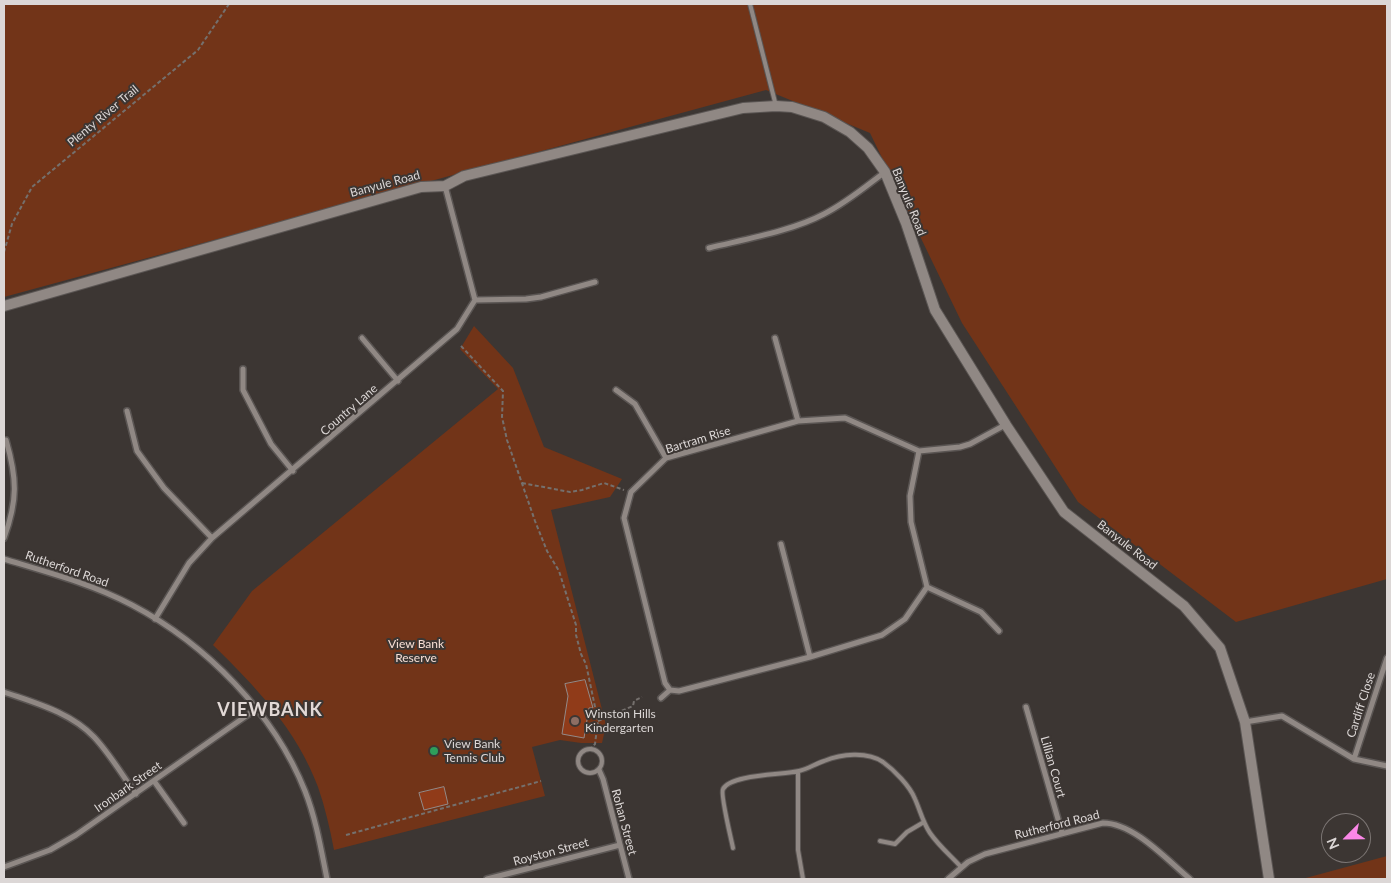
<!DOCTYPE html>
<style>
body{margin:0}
#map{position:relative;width:1391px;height:883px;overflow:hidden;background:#3c3633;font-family:Lato,sans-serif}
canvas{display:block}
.frame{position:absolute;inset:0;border:5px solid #dcd7d6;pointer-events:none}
.north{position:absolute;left:1321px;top:813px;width:50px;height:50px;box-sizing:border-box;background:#3c3633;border:1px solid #7c7674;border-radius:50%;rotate:247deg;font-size:14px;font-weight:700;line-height:20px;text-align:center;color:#dcd7d6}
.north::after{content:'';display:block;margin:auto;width:18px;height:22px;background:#fa87e7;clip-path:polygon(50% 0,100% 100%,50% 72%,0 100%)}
</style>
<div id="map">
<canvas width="1391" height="883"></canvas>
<div class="frame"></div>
<div class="north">N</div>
</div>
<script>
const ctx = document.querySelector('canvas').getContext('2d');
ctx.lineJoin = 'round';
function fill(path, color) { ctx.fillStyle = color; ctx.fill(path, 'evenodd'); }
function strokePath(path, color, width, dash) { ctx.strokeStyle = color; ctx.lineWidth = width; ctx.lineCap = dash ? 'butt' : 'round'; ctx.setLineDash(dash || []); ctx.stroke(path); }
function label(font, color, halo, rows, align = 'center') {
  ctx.font = font + ' Lato,sans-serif'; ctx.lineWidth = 4; ctx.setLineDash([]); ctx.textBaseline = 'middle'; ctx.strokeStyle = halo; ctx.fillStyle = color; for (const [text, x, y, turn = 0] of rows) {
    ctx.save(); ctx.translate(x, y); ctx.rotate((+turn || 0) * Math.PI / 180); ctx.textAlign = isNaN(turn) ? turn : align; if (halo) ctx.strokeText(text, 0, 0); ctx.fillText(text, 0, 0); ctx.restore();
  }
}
fill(new Path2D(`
 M4 4H1387V579L1236 622 1078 502 962 323 870 133 766 90 4 297Z
 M474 326 513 368 544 447 622 479 610 497 551 510 606 725 602 743H581L560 740 532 747 545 796 334 850C330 829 325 807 318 787 297 730 255 686 213 645L252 591 498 389 460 349Z
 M1387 856V879H1302Z`), '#723418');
const building = new Path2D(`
 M585 680 593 708H589L584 738 562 734 568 696 565 684Z
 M444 787 448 804 424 810 419 793Z`);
fill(building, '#903b19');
strokePath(building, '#938a88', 1);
const lane = new Path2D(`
 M750 4 776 106
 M578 761a12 12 0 1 1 24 0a12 12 0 1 1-24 0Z
 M798 772V850L803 879
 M880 841 895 844 907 832 924 822
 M733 848C731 838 720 794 723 789 731 774 784 775 799 771 808 769 815 764 824 761 841 754 867 751 883 762 894 770 910 786 915 799 920 810 923 823 930 833 939 846 951 856 961 867`);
const street = new Path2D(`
 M709 248C746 239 792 231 824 214 846 203 865 187 885 172
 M475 300 526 299 541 297 595 282
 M362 338 398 381
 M775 338 798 421
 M243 369V390L271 444 293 471
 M616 390 635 404 666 458
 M127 411 137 451 164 488 212 538
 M919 451 910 496 911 522 927 587 905 619 882 635 810 657 679 691 670 690 665 683 624 518 631 492 666 458 798 421 845 418 919 451 960 447 970 444 1005 425
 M4 538C18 500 17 478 6 440
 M781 544 810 657
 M4 559C47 572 92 584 132 605 206 644 274 713 305 791 316 819 321 849 327 879
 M927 587 981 612 999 631
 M155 619 189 563 212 538 457 329 475 300 445 186
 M4 692C35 703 70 712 94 737 110 754 122 775 136 794
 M661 698 670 690
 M1026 707 1062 833
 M1245 722 1282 716 1354 759 1387 766
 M1354 759 1387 658
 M599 770 603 779 629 879
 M154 781 184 823
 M4 867 50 850 76 835 256 709
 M487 879 620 845
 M948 879 968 862 985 854 1103 823C1134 823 1167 860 1190 879`);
const secondary = new Path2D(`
 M4 306 421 187 445 186 464 176 743 108 776 106 792 107 824 117 850 132 868 148 885 172 906 223 935 310 1006 425 1064 512 1184 606 1220 648 1245 722 1269 879`);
strokePath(lane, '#5a5553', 6);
strokePath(street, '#5a5553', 8);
strokePath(secondary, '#5a5553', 12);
strokePath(new Path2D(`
 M4 252 12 224 32 187 198 50 229 4
 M461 346 503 391 502 417 507 440 535 521 547 551 559 571 576 625V635L581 654 586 664 598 721 595 744 590 749
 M522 483 570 492 582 490 604 483 624 490
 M598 721 633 706 634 701 642 697
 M346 835 541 781`), '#75706d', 2, [4, 2.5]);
strokePath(lane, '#908884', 4);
strokePath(street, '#908884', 5);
strokePath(secondary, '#908884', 10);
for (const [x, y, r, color] of [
 [575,721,5,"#8d6e63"],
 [434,751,5,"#2e9e5b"]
]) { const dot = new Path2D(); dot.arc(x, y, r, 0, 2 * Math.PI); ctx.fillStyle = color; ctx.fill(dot); strokePath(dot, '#3c3633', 2); }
label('12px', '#dcd7d6', '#3c3633', [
 ["Plenty River Trail",103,116,-40],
 ["Banyule Road",385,184,-15],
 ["Banyule Road",909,202,68],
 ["Country Lane",349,410,-41],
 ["Bartram Rise",698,440,-17],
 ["Banyule Road",1127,545,38],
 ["Rutherford Road",67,569,19],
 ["Cardiff Close",1361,705,-72],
 ["Lillian Court",1053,767,74],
 ["Ironbark Street",128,787,-35],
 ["Rohan Street",624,822,75],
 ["Rutherford Road",1057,825,-14],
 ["Royston Street",551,852,-15]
]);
label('12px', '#f7ded4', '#3c3633', [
 ["View Bank",416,644],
 ["Reserve",416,658]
]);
label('12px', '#dcd7d6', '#3c3633', [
 ["Winston Hills",585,714],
 ["Kindergarten",585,728],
 ["View Bank",444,744],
 ["Tennis Club",444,758]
], 'left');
ctx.letterSpacing = '1px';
label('bold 18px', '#e2d9d6', '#3c3633', [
 ["VIEWBANK",270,710]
]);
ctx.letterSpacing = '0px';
</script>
